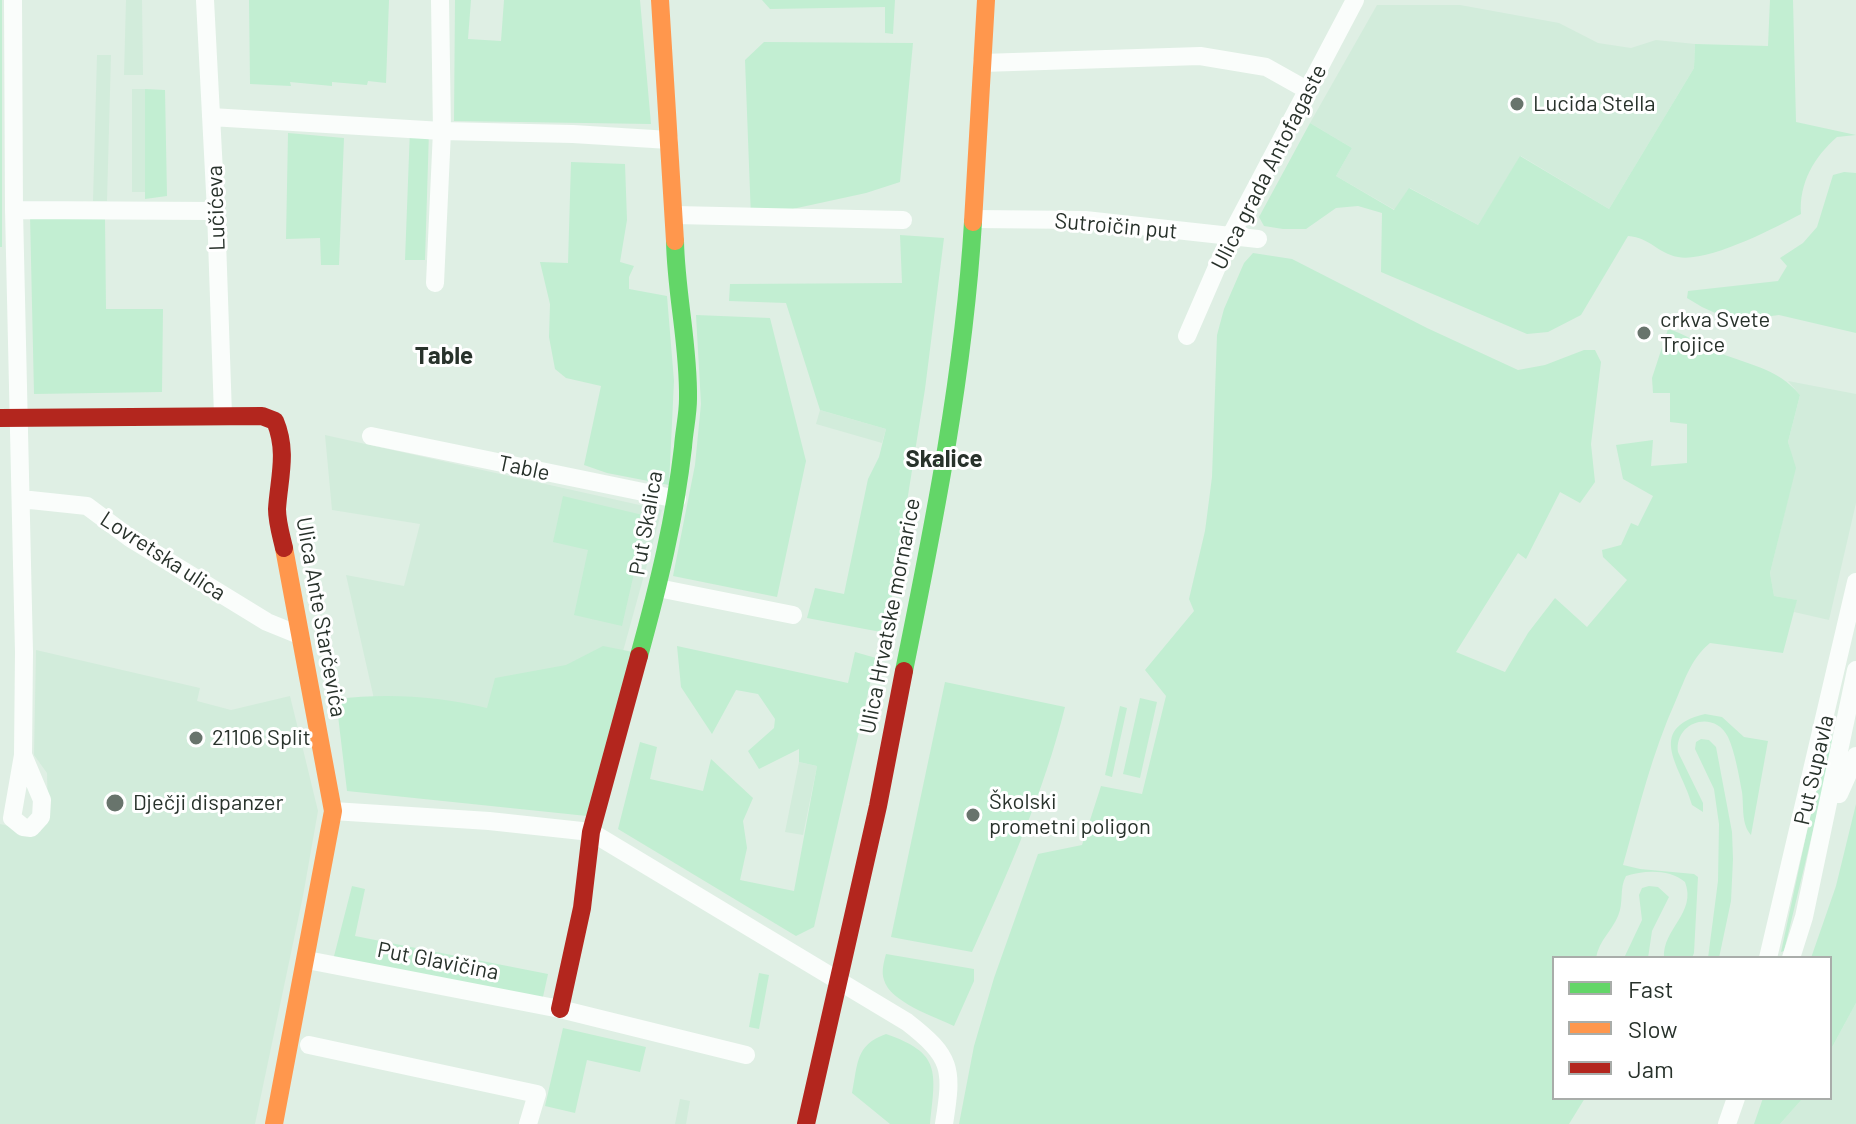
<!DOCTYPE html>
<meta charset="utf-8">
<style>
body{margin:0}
#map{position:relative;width:1856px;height:1124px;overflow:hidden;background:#dfefe4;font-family:Barlow,sans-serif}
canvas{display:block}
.legend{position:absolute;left:1552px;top:956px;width:280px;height:144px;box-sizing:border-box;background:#fff;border:2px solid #a9adaa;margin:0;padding:10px 14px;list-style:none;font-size:24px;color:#28322b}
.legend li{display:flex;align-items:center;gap:16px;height:40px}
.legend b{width:40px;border:2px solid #a9adaa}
</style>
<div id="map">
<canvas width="1856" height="1124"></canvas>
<ul class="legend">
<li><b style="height:10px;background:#63d668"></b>Fast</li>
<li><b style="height:10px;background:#ff974d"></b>Slow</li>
<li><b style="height:10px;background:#b3261e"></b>Jam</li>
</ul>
</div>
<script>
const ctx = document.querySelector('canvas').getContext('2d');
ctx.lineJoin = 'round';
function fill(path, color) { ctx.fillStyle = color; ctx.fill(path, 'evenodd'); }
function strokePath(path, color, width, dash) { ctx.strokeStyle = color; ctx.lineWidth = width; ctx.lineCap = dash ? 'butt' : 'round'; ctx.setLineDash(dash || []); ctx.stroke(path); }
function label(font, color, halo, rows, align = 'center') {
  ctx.font = font + ' Barlow,sans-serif'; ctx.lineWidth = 6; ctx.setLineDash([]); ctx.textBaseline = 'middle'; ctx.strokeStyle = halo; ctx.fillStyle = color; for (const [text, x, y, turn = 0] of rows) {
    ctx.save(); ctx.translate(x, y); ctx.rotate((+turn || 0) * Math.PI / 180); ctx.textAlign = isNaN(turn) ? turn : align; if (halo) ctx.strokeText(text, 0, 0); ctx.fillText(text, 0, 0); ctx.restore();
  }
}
fill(new Path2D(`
 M126 0H142L143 75H124Z
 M1377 5H1460L1559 23 1598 43 1631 48 1656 40 1695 44 1694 68 1609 209 1521 156 1478 225 1410 188 1395 210 1336 176 1352 148 1310 123Z
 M97 55H111L107 201H93Z
 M132 89H145V192H132Z
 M1788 381 1856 394V503L1829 620 1794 612 1796 600 1774 596 1770 573 1795 469 1788 442 1800 395Z
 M820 410 886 429 882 443 816 424Z
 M325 435 662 510 590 771 379 721 346 575 404 586 420 524 332 510Z
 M36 650 200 688 197 701 231 710 290 696 318 811 303 896 255 1124H0V824L9 826 20 834 40 832 48 816 47 773 34 755Z
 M799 762 817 766 803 835 785 832Z
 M1856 1003V1124H1780L1803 1098H1830V1051Z
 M680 1099 690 1101 686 1124H675Z`), '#d2ecdb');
fill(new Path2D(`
 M0 0H2V247H0Z
 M249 0H389L386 83 368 81 367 85 332 82V86L290 82 291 86 250 84Z
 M455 0H471L468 39 501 41 504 0H640L651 124 454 121Z
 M762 0H895L893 34 885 33V7L770 9Z
 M1770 0H1793L1796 122 1856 135 1837 137C1814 157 1799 183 1801 214 1775 228 1707 263 1678 257 1657 253 1651 238 1628 236L1581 315 1548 332 1527 334 1381 272 1382 213 1358 206 1336 208 1306 229H1283L1264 226 1259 217 1310 123 1352 148 1336 176 1394 210 1409 188 1478 225 1520 156 1609 209 1694 68 1695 44 1768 46Z
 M764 42 913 43 900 182 866 193 751 218 745 60Z
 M145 89 165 90 167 196 145 199Z
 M410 129 429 131 425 260H405Z
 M288 133 344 138 339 265H321L320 238 286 239Z
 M571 162 625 164 627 220 620 262 634 266 629 277V289L667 296 674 381 669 485 607 473 584 465 601 386 566 378 555 369 549 337 550 304 540 262 568 263Z
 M1844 172 1856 173V333L1779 315 1733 321 1702 307 1687 298 1688 291 1778 281 1787 266 1780 258 1803 243 1817 227 1833 175Z
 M30 215 105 219 106 309H163L162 392 34 394Z
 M900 235 944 238 925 389 886 633 807 618 815 588 844 594 868 479 879 457 886 429 820 410 786 303 729 301 730 284 902 283Z
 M1253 253 1292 259 1427 328 1518 370 1545 365 1584 350H1595L1601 362 1591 444 1595 482 1580 503 1560 492 1526 559 1518 553 1456 652 1505 672 1528 633 1555 598 1587 627 1627 580 1603 557 1602 550 1621 545 1631 523 1638 526 1653 496 1623 479 1616 445 1653 440 1651 466 1687 463V424L1670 422V393H1653L1652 378 1668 329C1685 334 1699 344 1715 351 1747 365 1777 367 1800 395L1788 442 1796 468 1770 573 1774 596 1797 600 1783 653 1710 643C1691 659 1686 677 1676 700 1652 753 1639 808 1623 865L1640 869 1694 874 1698 877 1694 953 1692 958H1664C1662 929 1697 913 1685 882 1670 869 1644 870 1626 876 1619 888 1624 903 1618 916 1612 931 1599 940 1596 958H1554V1098H1585L1569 1124H959L974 1046 994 978 1038 854 1082 845 1101 786 1142 794 1166 696 1145 670 1194 611 1189 599 1205 531 1212 477 1217 335 1224 309 1244 263Z
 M696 315 770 318 806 461 777 597 673 576 695 465 701 404Z
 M563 496 647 516 622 626 574 615 588 550 553 542Z
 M603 646 633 652 587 816 347 791 336 699C387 693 438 696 487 708L495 678 566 665Z
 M677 646 848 683 855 652 876 658 814 927 796 936 618 829 640 742 657 747 650 779 703 791 711 759 753 798 743 821 747 848 740 880 794 891 817 766 799 762V749L759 769 748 751 774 728 775 719 758 694 736 690 712 734 681 687Z
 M945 682 1065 707C1044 792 1008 873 972 952L891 937Z
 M1140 698 1157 702 1140 778 1123 774Z
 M1120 706 1127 708 1112 777 1105 775Z
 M1705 714 1722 717 1744 737 1768 741 1751 835C1741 824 1744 806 1742 792 1739 776 1735 752 1728 737 1714 709 1674 722 1678 752L1703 803V812L1692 805C1683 769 1643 729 1705 714Z
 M1827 738 1835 739 1784 951 1781 952Z
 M1701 739 1709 740 1716 747 1732 832 1733 859 1731 901 1719 958H1708L1718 881 1719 824 1714 789 1695 749 1696 742Z
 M1856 804V1003L1830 1051V958H1811L1836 886Z
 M352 886 365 889 355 936 548 974 541 1006 332 964Z
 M1649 886 1658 887 1669 897 1652 931 1648 958H1624L1642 920 1639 895 1642 888Z
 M886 954 974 969V981L954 1026C935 1017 890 1002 884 980 881 972 884 961 886 954Z
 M759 973 769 975 759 1029 749 1027Z
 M563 1028 646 1047 640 1072 587 1060 575 1113 545 1106Z
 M886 1034C941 1053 936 1071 930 1124H890L852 1093C858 1064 855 1045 886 1034Z
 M1763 1098H1803L1780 1124H1754Z`), '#c2eed2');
strokePath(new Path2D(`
 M13 0 14 210 24 652 23 755 12 818 23 827 31 828 41 817 42 800 23 755
 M205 0 216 211 223 415
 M982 63 1200 56 1266 67 1307 90
 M211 117 442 131 573 134 669 140
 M14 210 216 211
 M675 215 903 220
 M974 219 1085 220 1258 239
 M435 283 442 131 440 0
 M1187 336 1230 237 1355 0
 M371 436 677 499
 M21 499 87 506 130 538 267 622 299 635
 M658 588 793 615
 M1839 794 1856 756
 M333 811 489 821 591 832 907 1022C952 1057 953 1068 944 1124
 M1768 958 1856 582
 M1791 958 1804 917 1856 670
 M307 960 560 1009 746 1055
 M309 1045 537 1094 528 1124
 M1727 1124 1736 1098`), '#fafdfb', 18);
strokePath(new Path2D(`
 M639 656C658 587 675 518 683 447 684 431 688 415 688 399 689 346 676 294 675 241
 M904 671C934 523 964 373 973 222`), '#63d668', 18);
strokePath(new Path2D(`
 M660 0 675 241
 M973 222 986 0
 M274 1124 333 811 284 548`), '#ff974d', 18);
strokePath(new Path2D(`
 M0 418 262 416 275 421C288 452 279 478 277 509 277 522 281 535 284 548
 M560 1009 582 908 591 832 639 656
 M806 1124 878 806 904 671`), '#b3261e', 18);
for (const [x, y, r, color] of [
 [1517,104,8,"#68746c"],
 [1644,333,8,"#68746c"],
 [196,738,8,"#68746c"],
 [115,803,10,"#68746c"],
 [973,815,8,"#68746c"]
]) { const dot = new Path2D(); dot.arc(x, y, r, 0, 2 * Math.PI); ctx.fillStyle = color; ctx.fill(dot); strokePath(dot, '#fff', 3); }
label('22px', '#28322b', '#fff', [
 ["Lucida Stella",1533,104],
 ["crkva Svete",1660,320],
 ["Trojice",1660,345],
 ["21106 Split",212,738],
 ["Školski",989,802],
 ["prometni poligon",989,827],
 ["Dječji dispanzer",133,803]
], 'left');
label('22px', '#28322b', '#fff', [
 ["Ulica grada Antofagaste",1269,167,-63],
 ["Lučićeva",216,208,-92],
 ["Sutroičin put",1116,226,5],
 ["Table",524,468,12],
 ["Put Skalica",646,523,-80],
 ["Lovretska ulica",163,556,33],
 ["Ulica Hrvatske mornarice",890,616,-79],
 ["Ulica Ante Starčevića",321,617,80],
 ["Put Supavla",1814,770,-77],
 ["Put Glavičina",438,961,11]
]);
label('bold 24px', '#28322b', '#fff', [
 ["Table",444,356],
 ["Skalice",944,459]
]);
</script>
